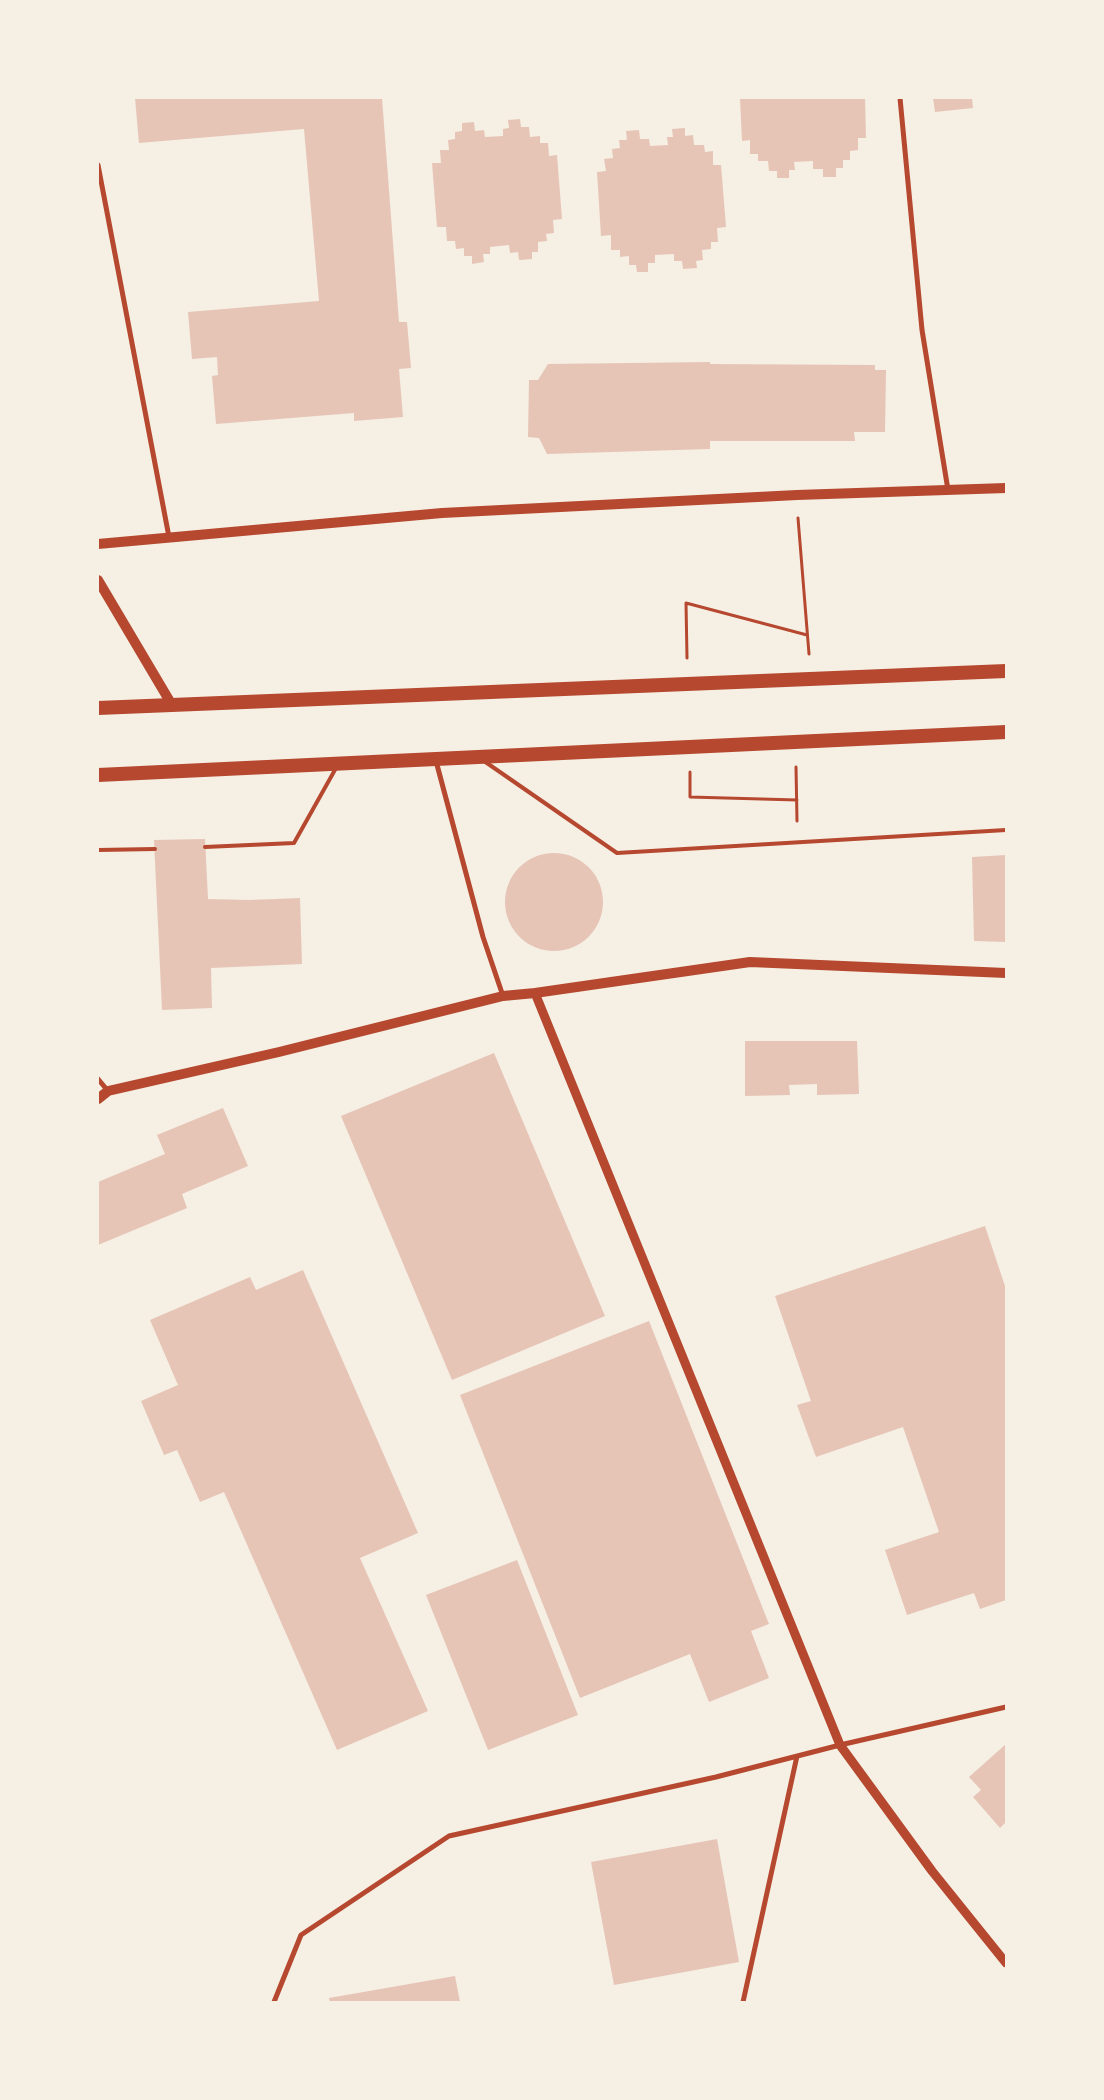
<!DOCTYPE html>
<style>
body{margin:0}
#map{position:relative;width:1104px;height:2100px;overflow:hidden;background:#f6efe4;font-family:Cabin,sans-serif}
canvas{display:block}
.frame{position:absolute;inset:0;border:99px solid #f6efe4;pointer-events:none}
</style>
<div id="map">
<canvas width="1104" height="2100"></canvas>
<div class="frame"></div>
</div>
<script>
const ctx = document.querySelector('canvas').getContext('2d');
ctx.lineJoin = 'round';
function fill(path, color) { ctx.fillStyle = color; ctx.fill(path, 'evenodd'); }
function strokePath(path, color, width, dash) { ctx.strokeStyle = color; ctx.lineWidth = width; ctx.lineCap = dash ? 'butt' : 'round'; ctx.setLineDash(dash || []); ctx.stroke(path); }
fill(new Path2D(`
 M135 98H382L399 322H407L411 368 399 369 403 417 354 421V413L216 424 212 376 218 375 217 357 192 359 188 312 319 301 304 129 139 143Z
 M740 98H865L866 138H858V150L850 151V160H843V168H836V177H823V169H813V161L794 162 795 170H789V178H777V171H769L768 161H758V154H750V140L742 141Z
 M933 98H972L973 108 935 112Z
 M520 119 521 127H529L530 137 540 136V143H548L549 156 557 155 562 219 553 220 554 233 546 234 547 241 538 242V252H532V259L519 260 518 252 510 253 509 245 490 247V254H483L484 262 472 264V256H464V248L456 249 455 241H447L446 227H437L432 163H441L440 150H449L448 140 455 139V132L462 131V123L474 122 475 131 484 130 485 137 503 136V129L509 128 508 120Z
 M685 128V136L693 135 694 145H704L705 152 713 151V165H721L726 227 717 228 718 242H711V249L702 250 703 260 696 261 697 268 683 269 682 261H674V254L655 255V263H648V272H637L636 265H629V256L620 257V250H611V235L601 236 597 172 606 171 604 159 613 158 612 149 620 148 619 140H627L626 131 639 130 640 139H649L650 146 668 145 667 137H673L672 129Z
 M710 362V364L875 365V370H886L885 432H854L855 441H710V449L547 454 539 438 528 437 529 380H538L548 364Z
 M205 839 208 899 249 900 300 898 302 964 211 968 212 1008 162 1010 154 840Z
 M505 902a49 49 0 1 1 98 0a49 49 0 1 1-98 0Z
 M1006 855V942L974 941 972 857Z
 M745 1041H857L859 1094 817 1095V1084L789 1085 790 1095 745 1096Z
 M494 1053 605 1316 452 1380 341 1116Z
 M223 1108 248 1166 182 1194 187 1208 98 1245V1182L165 1154 157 1135Z
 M985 1226 1006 1289V1600L980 1609 974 1593 907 1615 885 1550 939 1532 903 1427 816 1457 797 1405 811 1401 775 1296Z
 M303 1270 418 1533 360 1558 428 1711 337 1750 224 1492 200 1502 177 1450 164 1455 141 1401 178 1385 150 1320 250 1277 256 1290Z
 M649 1321 769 1624 751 1631 769 1678 709 1702 690 1654 580 1698 460 1395Z
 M517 1560 578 1715 488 1750 426 1595Z
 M1006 1744V1822L1000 1828 973 1797 981 1790 969 1777Z
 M717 1839 739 1962 614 1985 591 1862Z
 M455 1976 460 2002H330L329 1998Z`), '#e6c5b7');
strokePath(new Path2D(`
 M798 518 809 654
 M687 658 686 603 807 635
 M796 767 797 821
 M690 772V797L797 800`), '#b5482f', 3);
strokePath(new Path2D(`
 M484 761 617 853 1006 830
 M205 847 294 843 336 768
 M98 850 155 849`), '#b5482f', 4);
strokePath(new Path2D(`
 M900 98 922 330 948 490
 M98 165 169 537
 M436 761 483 937 503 996
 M98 1079 108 1091
 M274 2002 301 1935 449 1836 716 1777 840 1745 1006 1707
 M743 2002 797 1756`), '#b5482f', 5);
strokePath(new Path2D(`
 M535 993 840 1745 932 1871 1006 1963`), '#b5482f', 9);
strokePath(new Path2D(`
 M98 544 442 513 797 495 1006 488
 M98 580 172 705
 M98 1099 108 1091 279 1052 503 996 535 993 750 962 1006 973`), '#b5482f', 10);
strokePath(new Path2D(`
 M98 708 1006 671
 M98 775 1006 732`), '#b5482f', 14);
</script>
